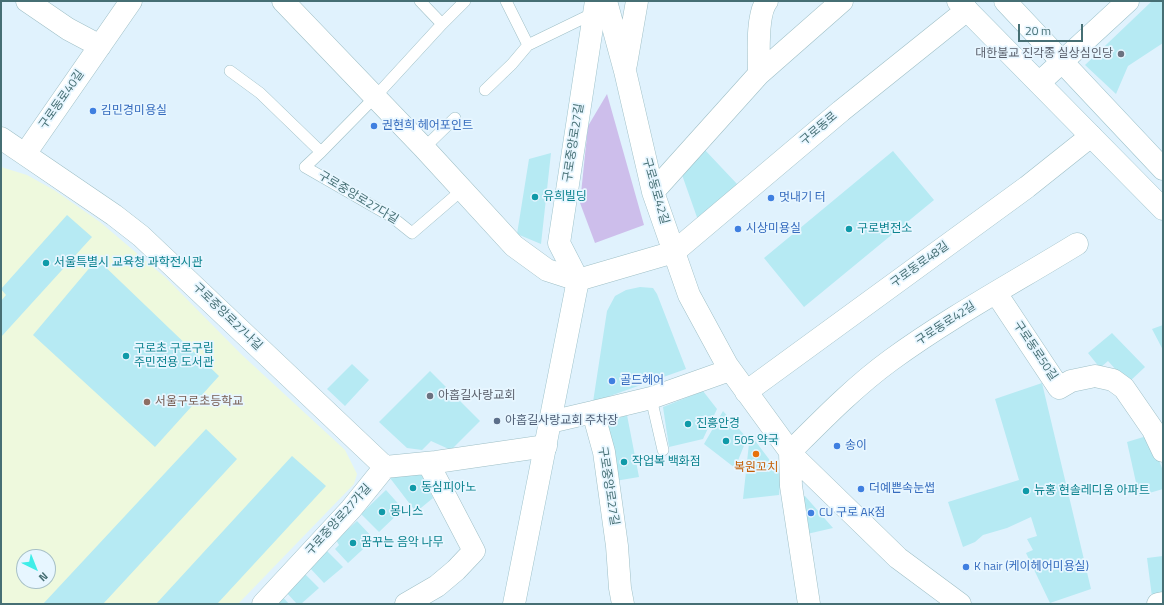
<!DOCTYPE html>
<meta charset="utf-8">
<style>
body{margin:0}
#map{position:relative;width:1164px;height:605px;overflow:hidden;background:#e0f2fd;font-family:"Titillium Web",sans-serif}
canvas{display:block}
.frame{position:absolute;inset:0;border:2px solid #466f74;pointer-events:none}
.north{position:absolute;left:16px;top:549px;width:40px;height:40px;box-sizing:border-box;background:#e7f6ff;border:1px solid #a7c0c7;border-radius:50%;rotate:137deg;font-size:11px;font-weight:700;line-height:16px;text-align:center;color:#466f74}
.north::after{content:'';display:block;margin:auto;width:14px;height:18px;background:#3fede8;clip-path:polygon(50% 0,100% 100%,50% 72%,0 100%)}
.scale{position:absolute;left:1018px;top:24px;width:65px;height:18px;box-sizing:border-box;border:2px solid #466f74;border-top:0;padding-left:5px;font-size:12px;line-height:14px;white-space:nowrap;color:#466f74;-webkit-text-stroke:3px #e7f6ff;paint-order:stroke}
</style>
<div id="map">
<canvas width="1164" height="605"></canvas>
<div class="frame"></div>
<div class="north">N</div>
<div class="scale">20 m</div>
</div>
<script>
const ctx = document.querySelector('canvas').getContext('2d');
ctx.lineJoin = 'round';
function fill(path, color) { ctx.fillStyle = color; ctx.fill(path, 'evenodd'); }
function strokePath(path, color, width, dash) { ctx.strokeStyle = color; ctx.lineWidth = width; ctx.lineCap = dash ? 'butt' : 'round'; ctx.setLineDash(dash || []); ctx.stroke(path); }
function label(font, color, halo, rows, align = 'center') {
  ctx.font = font + ' "Titillium Web","Noto Sans KR",sans-serif'; ctx.lineWidth = 3.5; ctx.setLineDash([]); ctx.textBaseline = 'middle'; ctx.strokeStyle = halo; ctx.fillStyle = color; for (const [text, x, y, turn = 0] of rows) {
    ctx.save(); ctx.translate(x, y); ctx.rotate((+turn || 0) * Math.PI / 180); ctx.textAlign = isNaN(turn) ? turn : align; if (halo) ctx.strokeText(text, 0, 0); ctx.fillText(text, 0, 0); ctx.restore();
  }
}
fill(new Path2D(`
 M1 167 27 175 54 190 100 222 166 278 242 355 345 450 357 474 354 484 238 604H1ZM24 557H48V581H24Z`), '#eef9dd');
fill(new Path2D(`
 M607 94 644 225 595 243 580 203 588 126Z`), '#cdbeeb');
fill(new Path2D(`
 M1152 1H1163V43L1128 66 1116 94 1085 65Z
 M704 149 738 185 699 223 681 172Z
 M893 151 934 200 804 307 764 258Z
 M551 153 541 244 517 234 529 159Z
 M67 215 92 237 1 337V301L6 295 1 289Z
 M97 259 219 376 155 447 33 335Z
 M640 287 653 288 657 294 686 369 593 402 607 311 615 296 626 290Z
 M1163 325V350L1152 329Z
 M1112 333 1145 367 1128 383 1108 361 1100 368 1088 353Z
 M352 364 369 380 345 406 327 389Z
 M430 371 480 421 451 450 431 441 422 450 407 448 379 422Z
 M1042 383 1091 589 1050 603 1026 553 1033 550 1027 539 1037 536 1031 517 1007 528 983 535 975 542 963 547 948 502 1019 480 995 399Z
 M703 391 717 409 703 439 669 447 663 407Z
 M723 411 747 438 735 468 704 444Z
 M627 415 639 477 615 481 602 424Z
 M206 429 237 459 103 604H43Z
 M750 434 781 475 779 495 743 499Z
 M1150 435 1163 471V489L1139 496 1127 442Z
 M292 456 326 486 217 604H156Z
 M420 472 433 498 416 512 390 478Z
 M386 490 403 509 379 532 361 514Z
 M805 496 833 528 807 534 799 498Z
 M357 521 374 539 348 563 335 549 339 545 336 540Z
 M327 551 343 567 324 583 309 567Z
 M1163 556V595L1152 597 1147 558Z
 M304 573 319 588 301 604H297L285 591Z
 M281 595 289 604H271Z`), '#b6eaf3');
const lane = new Path2D(`
 M420 1 442 24 465 1
 M506 1 528 45
 M230 71 260 93 321 152 305 167 392 217 412 233 462 190
 M485 90 512 64 528 45 594 13
 M424 148 455 118
 M321 152 375 97 442 24
 M651 398 663 450`);
const street = new Path2D(`
 M27 1 68 29 100 46
 M283 1 424 148 514 246 547 270 578 280 674 252 841 111 967 10
 M606 1 625 71 653 192 689 295 727 365 794 457 898 558 960 604
 M626 64 637 1
 M759 74C759 56 756 15 767 1
 M1 138 114 215 141 236 385 467
 M25 154 131 1
 M653 192 759 74 842 1
 M996 293 1059 388 1071 381 1095 376 1113 380 1124 388 1153 430 1163 451
 M746 392 1027 187 1091 136
 M593 412 651 398 730 370
 M550 422 593 412 604 452 617 546 620 588 623 604
 M263 604 351 509 385 467 436 462 546 446
 M406 604 437 586 456 570 474 551 428 463
 M809 604 791 486 790 452C822 420 854 387 891 360 950 317 1015 282 1077 244
 M1158 604 1163 603`);
const secondary = new Path2D(`
 M958 1 1163 209
 M1005 1 1163 169
 M1039 83 1128 1
 M514 604 578 280 559 243 596 1`);
strokePath(lane, '#9ebfc6', 12);
strokePath(street, '#9ebfc6', 23);
strokePath(secondary, '#9dc2cb', 23);
strokePath(lane, '#fff', 11);
strokePath(street, '#fff', 22);
strokePath(secondary, '#fff', 22);
for (const [x, y, r, color] of [
 [1121,54,4,"#6b7280"],
 [93,111,4,"#3f7fe0"],
 [374,126,4,"#3f7fe0"],
 [535,197,4,"#0f9aa8"],
 [771,198,4,"#3f7fe0"],
 [738,229,4,"#3f7fe0"],
 [849,229,4,"#0f9aa8"],
 [46,263,4,"#0f9aa8"],
 [126,356,4,"#0f9aa8"],
 [612,381,4,"#3f7fe0"],
 [430,396,4,"#6b7280"],
 [147,402,4,"#8d6e63"],
 [497,421,4,"#5c6f8a"],
 [688,424,4,"#0f9aa8"],
 [726,441,4,"#0f9aa8"],
 [837,446,4,"#3f7fe0"],
 [756,454,4,"#e8710a"],
 [624,462,4,"#0f9aa8"],
 [413,488,4,"#0f9aa8"],
 [861,489,4,"#3f7fe0"],
 [1026,491,4,"#0f9aa8"],
 [382,512,4,"#0f9aa8"],
 [811,513,4,"#3f7fe0"],
 [353,543,4,"#0f9aa8"],
 [966,567,4,"#3f7fe0"]
]) { const dot = new Path2D(); dot.arc(x, y, r, 0, 2 * Math.PI); ctx.fillStyle = color; ctx.fill(dot); strokePath(dot, '#e7f6ff', 1.5); }
label('12px', '#5b616d', '#e7f6ff', [
 ["대한불교 진각종 실상심인당",1113,54],
 ["아홉길사랑교회",438,396,"left"]
], 'right');
label('12px', '#466f74', '#e7f6ff', [
 ["구로동로40길",62,100,-55],
 ["구로동로",819,129,-40],
 ["구로중앙로27길",574,143,-81],
 ["구로동로42길",655,191,74],
 ["구로중앙로27다길",358,198,31],
 ["구로동로48길",920,265,-36],
 ["구로중앙로27나길",227,317,44],
 ["구로동로42길",946,324,-33],
 ["구로동로50길",1035,351,56],
 ["구로중앙로27길",608,486,81],
 ["구로중앙로27가길",339,520,-48]
]);
label('12px', '#366cbe', '#e7f6ff', [
 ["김민경미용실",101,111],
 ["권현희 헤어포인트",382,126],
 ["멋내기 터",779,198],
 ["시상미용실",746,229],
 ["골드헤어",620,381],
 ["송이",845,446],
 ["더예쁜속눈썹",869,489],
 ["CU 구로 AK점",819,513],
 ["K hair (케이헤어미용실)",974,567]
], 'left');
label('12px', '#0d838f', '#e7f6ff', [
 ["유희빌딩",543,197],
 ["구로변전소",857,229],
 ["서울특별시 교육청 과학전시관",54,263],
 ["구로초 구로구립",134,349],
 ["주민전용 도서관",134,363],
 ["진흥안경",696,424],
 ["505 약국",734,441],
 ["작업복 백화점",632,462],
 ["동심피아노",421,488],
 ["뉴홍 현솔레디움 아파트",1034,491],
 ["몽니스",390,512],
 ["꿈꾸는 음악 나무",361,543]
], 'left');
label('12px', '#785e54', '#e7f6ff', [
 ["서울구로초등학교",155,402]
], 'left');
label('12px', '#4e5e75', '#e7f6ff', [
 ["아홉길사랑교회 주차장",505,421]
], 'left');
label('12px', '#c56008', '#e7f6ff', [
 ["복원꼬치",756,468]
]);
</script>
